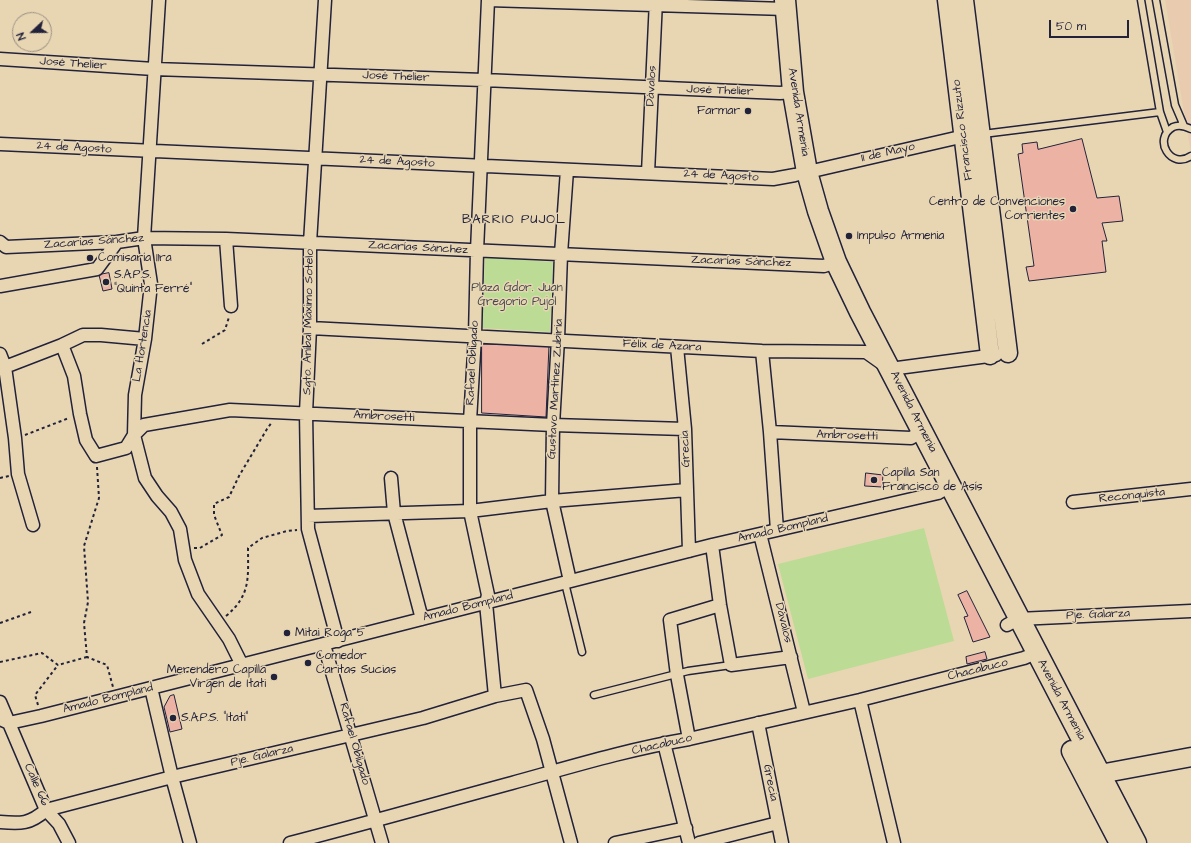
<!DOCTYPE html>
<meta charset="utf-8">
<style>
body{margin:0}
#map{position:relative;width:1191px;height:843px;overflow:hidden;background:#e8d6b3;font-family:"Architects Daughter",sans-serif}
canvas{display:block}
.north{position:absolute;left:12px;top:12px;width:40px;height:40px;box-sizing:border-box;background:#e8d6b3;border:1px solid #998e83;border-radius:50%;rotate:248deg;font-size:11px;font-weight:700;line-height:16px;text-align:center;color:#22223b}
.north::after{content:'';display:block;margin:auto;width:14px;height:18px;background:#22223b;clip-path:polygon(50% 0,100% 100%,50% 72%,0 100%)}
.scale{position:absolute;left:1049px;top:20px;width:80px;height:18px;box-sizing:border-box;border:2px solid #22223b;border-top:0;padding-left:5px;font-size:12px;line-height:14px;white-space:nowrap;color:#22223b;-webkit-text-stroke:3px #e8d6b3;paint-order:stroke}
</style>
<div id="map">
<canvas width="1191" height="843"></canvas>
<div class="north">N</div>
<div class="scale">50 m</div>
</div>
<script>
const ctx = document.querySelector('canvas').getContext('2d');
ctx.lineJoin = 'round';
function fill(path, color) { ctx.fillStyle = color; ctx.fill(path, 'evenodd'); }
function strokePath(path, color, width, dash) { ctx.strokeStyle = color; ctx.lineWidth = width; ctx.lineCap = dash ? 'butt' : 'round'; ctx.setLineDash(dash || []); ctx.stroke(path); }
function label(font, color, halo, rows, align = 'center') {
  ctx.font = font + ' "Architects Daughter",sans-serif'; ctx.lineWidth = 3; ctx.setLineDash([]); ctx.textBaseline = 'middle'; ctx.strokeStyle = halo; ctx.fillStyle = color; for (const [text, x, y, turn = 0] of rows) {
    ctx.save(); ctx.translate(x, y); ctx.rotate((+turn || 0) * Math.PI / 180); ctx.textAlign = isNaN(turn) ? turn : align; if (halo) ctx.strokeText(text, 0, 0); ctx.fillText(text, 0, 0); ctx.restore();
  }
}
fill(new Path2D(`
 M1165 0H1191V154Z`), '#e9ccaf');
fill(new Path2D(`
 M485 257 553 262 550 332 482 328Z
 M924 528 954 641 808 679 778 564Z`), '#bcdb94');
const building = new Path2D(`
 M1082 139 1097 198 1119 196 1123 221 1102 223 1107 241H1102L1106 272 1029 281 1026 267 1034 266 1018 154 1023 153 1022 144 1037 142 1038 149Z
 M109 273 112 289 103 291 99 275Z
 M482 344 549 345 546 417 482 413Z
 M866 473 883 475 882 487 865 486Z
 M967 591 990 637 973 642 964 617 968 616 958 595Z
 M985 652 987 659 967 664 966 657Z
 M174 695 182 729 170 732 164 707 170 696Z`);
fill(building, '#ecb3a5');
strokePath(building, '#22223b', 1);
const lane = new Path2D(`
 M1141 0 1160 112 1167 132
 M1156 0 1175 105 1184 126
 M1191 129C1185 126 1179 124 1173 127 1152 139 1171 170 1191 156
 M983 134 1160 112
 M565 583 582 652
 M594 695 688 671 731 665`);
const street = new Path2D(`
 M159 0 144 238 151 284 145 339 135 395 134 435 145 478 157 496 171 512 180 529 185 560 198 594 229 639 242 665
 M325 0 310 243V328L306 413 308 529 338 641
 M488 0 477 251 475 336 470 421V511L488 595 486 603 495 696
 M488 0 786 9
 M0 59 154 69 484 80 780 93 793 92
 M0 144 773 179 795 175 969 135
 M567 170 561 254 558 339 553 425 552 501 570 581
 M648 173 656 0
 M226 239 231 306
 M0 242 6 247 117 242 144 238 226 239 824 266 836 262
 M0 286 97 269 117 242
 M310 328 762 351 866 352 890 369 996 355
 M62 345 74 376 80 414 86 440 96 456 126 448 134 435 144 425 230 410 553 425 685 429
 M677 347 685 429 689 551
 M762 351 770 432 777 530
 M0 354 5 367 15 438 18 474 33 525
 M5 367 62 345 83 335H101L145 339
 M770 432 911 438 922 431
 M391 478 394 513 422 619
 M1073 502 1191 489
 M308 516 470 511 552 501 687 490
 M760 534 804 712
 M712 545 720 605 731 665 791 657
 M1007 625 1018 619 1191 611
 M324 645 382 843
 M151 688 172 777 190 843
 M860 700 894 843
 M0 702 46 810 59 824 69 843
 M0 719 9 723 41 716 712 545 938 493 950 486
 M758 723 782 843
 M689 739 677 675 670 620 720 605
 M664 743 689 843
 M0 822C21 824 30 824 46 810L172 777 423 718 495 696 526 690 543 739 571 843
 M290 843C364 824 438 803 512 783 570 767 629 749 689 739L860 700 1024 658 1036 653
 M615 843 686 828
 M699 843 778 823`);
const secondary = new Path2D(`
 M947 0 990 355
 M964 0 1008 353
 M1087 780 1100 774 1191 757`);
const primary = new Path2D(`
 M785 0 793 92 807 172 818 211 836 262 860 312 1136 843
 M1072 751 1120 843`);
strokePath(lane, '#22223b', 9);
strokePath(street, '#22223b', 15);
strokePath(secondary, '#22223b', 21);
strokePath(primary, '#22223b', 23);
strokePath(new Path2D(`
 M202 344 225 330 229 317
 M25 435 69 418
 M97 467 99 498 84 546 88 602 84 623 87 657 107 665 113 687
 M0 478 9 476
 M194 548H200L222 535 214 515V504L229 497 239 476 267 429 272 422
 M226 616C251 595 248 578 248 548L262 538 287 531 297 530
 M0 623 31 612
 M0 662 42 653 58 665 87 657
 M38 705 35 695 58 665`), '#22223b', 2, [3, 3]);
strokePath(lane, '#e8d6b3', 6);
strokePath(street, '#e8d6b3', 12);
strokePath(secondary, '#e8d6b3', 18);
strokePath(primary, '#e8d6b3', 20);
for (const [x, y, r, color] of [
 [748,111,4,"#22223b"],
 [1073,209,4,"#22223b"],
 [849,236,4,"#22223b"],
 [90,258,4,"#22223b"],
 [106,282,4,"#22223b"],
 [874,480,4,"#22223b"],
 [287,633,4,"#22223b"],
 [308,663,4,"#22223b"],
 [274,677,4,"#22223b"],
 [173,718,4,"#22223b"]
]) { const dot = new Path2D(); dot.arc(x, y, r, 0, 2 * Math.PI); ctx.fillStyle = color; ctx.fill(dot); strokePath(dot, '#e8d6b3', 1.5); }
label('12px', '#22223b', '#e8d6b3', [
 ["José Thelier",73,64,4],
 ["José Thelier",396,77,2],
 ["Dávalos",652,86,-87],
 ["José Thelier",720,91,2],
 ["Avenida Armenia",798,112,81],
 ["Francisco Rizzuto",963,130,-97],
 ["24 de Agosto",74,148,3],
 ["11 de Mayo",888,153,-13],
 ["24 de Agosto",397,162,3],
 ["24 de Agosto",721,176,3],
 ["Zacarías Sánchez",94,242,-4],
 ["Zacarías Sánchez",418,248,3],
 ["Zacarías Sánchez",741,262,2],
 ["Sgto. Aníbal Máximo Sotelo",309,322,-89],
 ["La Hortencia",143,346,-81],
 ["Félix de Azara",662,346,3],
 ["Rafael Obligado",473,363,-87],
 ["Gustavo Martínez Zubiria",556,389,-87],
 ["Avenida Armenia",913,412,63],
 ["Ambrosetti",384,417,3],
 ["Ambrosetti",847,436,2],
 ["Grecia",686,449,-92],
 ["Reconquista",1132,496,-6],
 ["Amado Bompland",783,529,-13],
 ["Amado Bompland",468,607,-14],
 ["Pje. Galarza",1098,615,-2],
 ["Dávalos",783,623,76],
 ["Chacabuco",978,670,-14],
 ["Amado Bompland",108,699,-14],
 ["Avenida Armenia",1061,700,62],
 ["Rafael Obligado",354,744,74],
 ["Chacabuco",662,745,-13],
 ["Pje. Galarza",262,756,-13],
 ["Grecia",770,783,79],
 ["Calle 66",36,785,66]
]);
label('12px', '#22223b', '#e8d6b3', [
 ["Farmar",740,111,"right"],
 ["Centro de Convenciones",1065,202,"right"],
 ["Corrientes",1065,216,"right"],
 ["Impulso Armenia",857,236],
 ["Comisaría 11ra",98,258],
 ["S.A.P.S.",114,275],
 ["\"Quinta Ferré\"",114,289],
 ["Capilla San",882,473],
 ["Francisco de Asís",882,487],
 ["Mitai Roga 5",295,633],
 ["Comedor",316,656],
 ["Caritas Sucias",316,670],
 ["Merendero Capilla",266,670,"right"],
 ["Virgen de Itati",266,684,"right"],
 ["S.A.P.S. \"Itatí\"",181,718]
], 'left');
label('12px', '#41474d', '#e8d6b3', [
 ["Plaza Gdor. Juan",517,288],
 ["Gregorio Pujol",517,302]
]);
ctx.letterSpacing = '1px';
label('13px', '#22223b', '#e8d6b3', [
 ["BARRIO PUJOL",514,220]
]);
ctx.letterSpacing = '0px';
</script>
